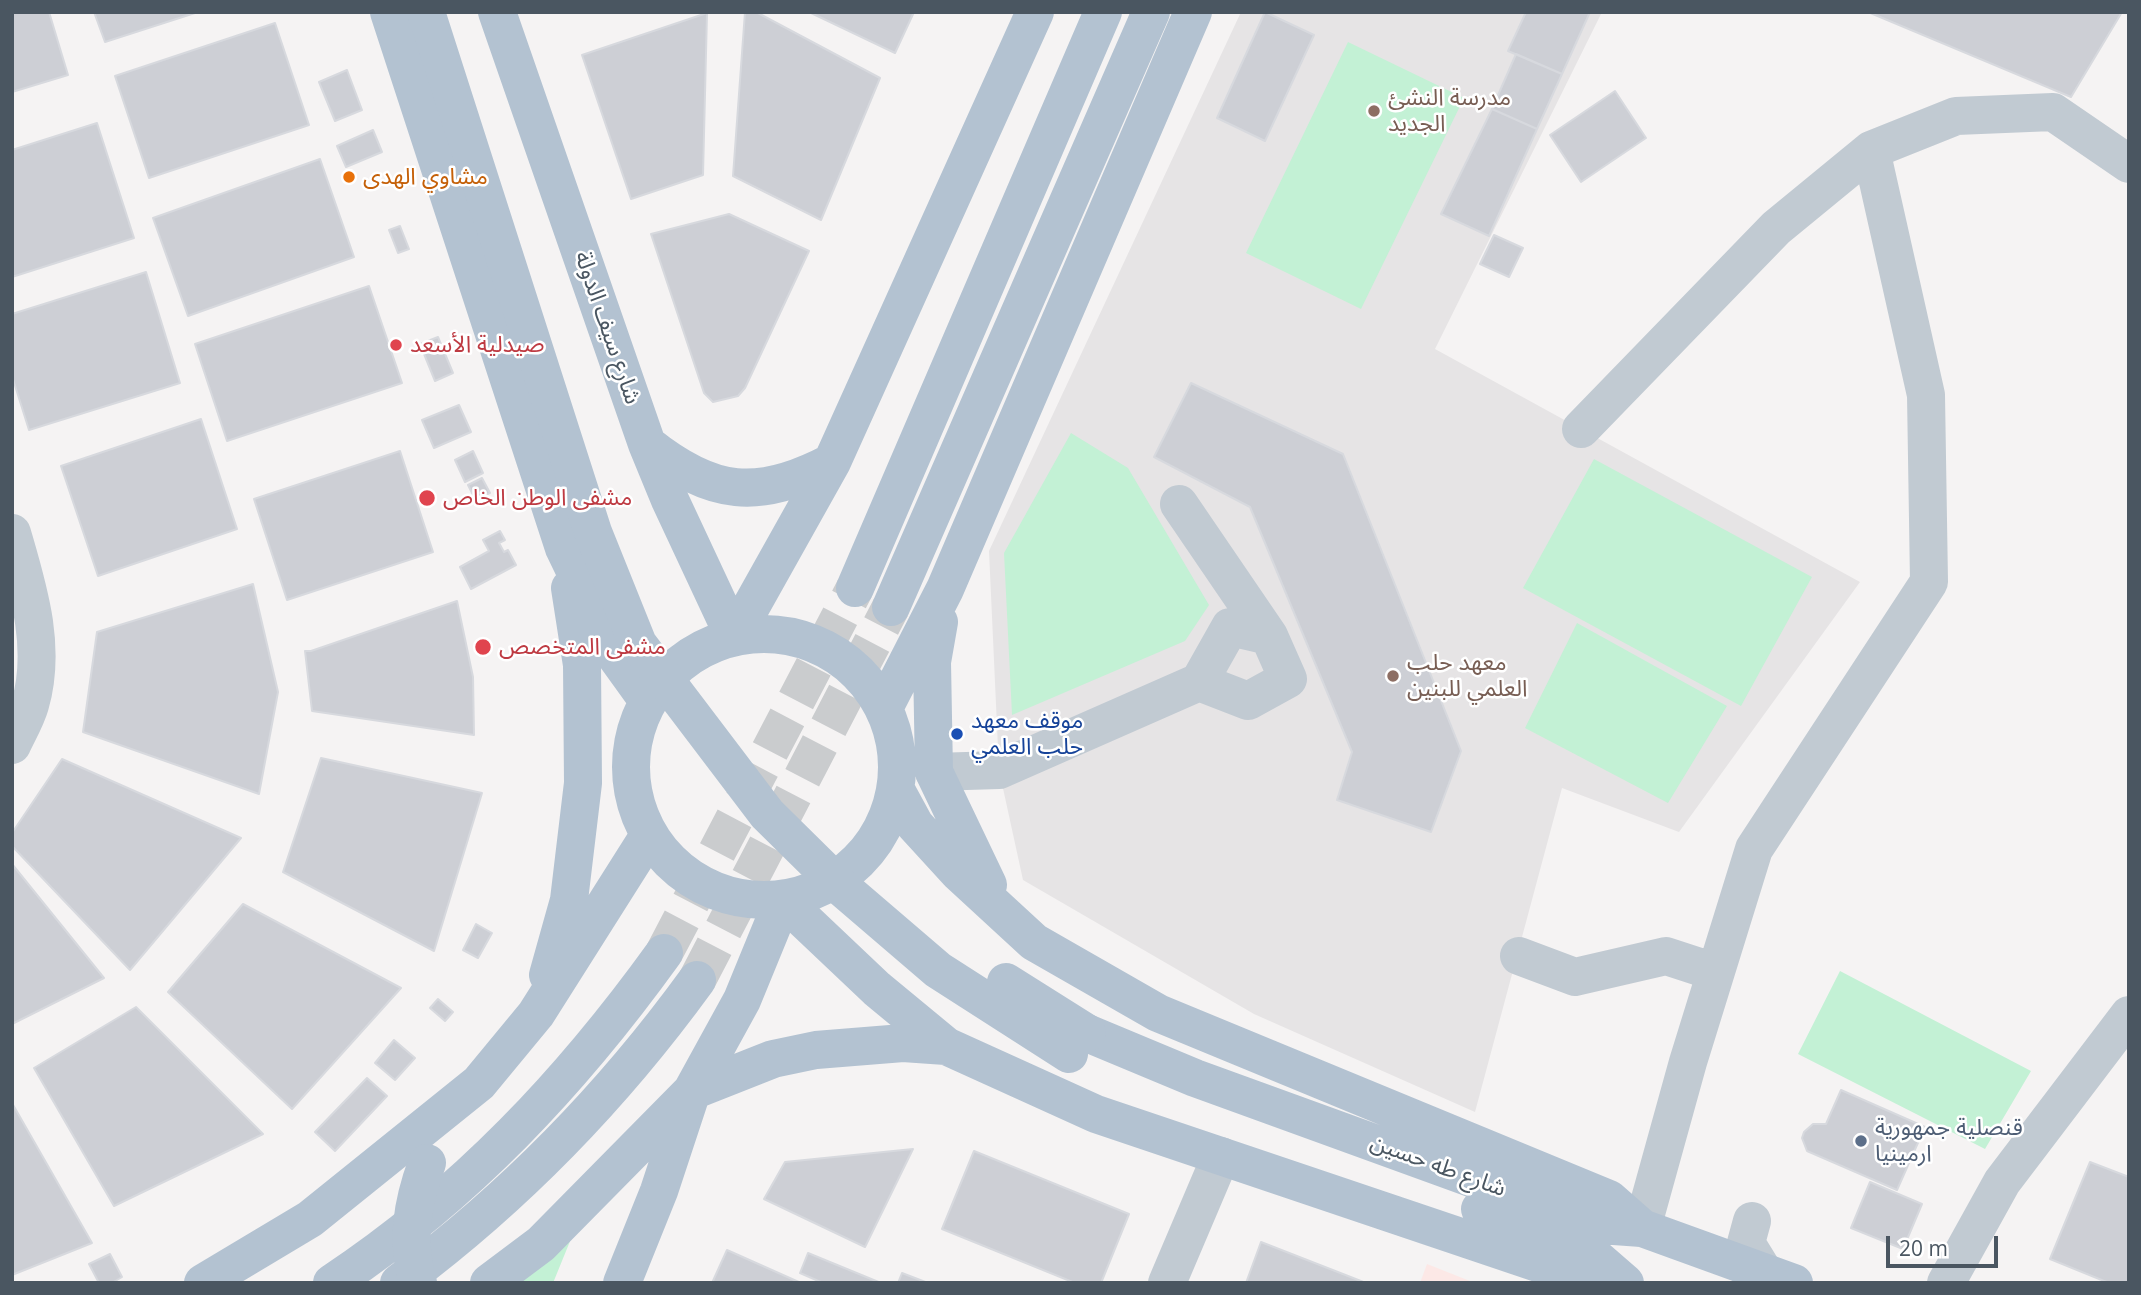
<!DOCTYPE html>
<meta charset="utf-8">
<style>
body{margin:0}
#map{position:relative;width:2141px;height:1295px;overflow:hidden;background:#f5f3f3;font-family:"Open Sans",sans-serif}
canvas{display:block}
.frame{position:absolute;inset:0;border:14px solid #4a5661;pointer-events:none}
.scale{position:absolute;left:1886px;top:1236px;width:112px;height:32px;box-sizing:border-box;border:4px solid #4a5661;border-top:0;padding-left:9px;font-size:21px;line-height:24px;white-space:nowrap;color:#4a5661;-webkit-text-stroke:5px #fff;paint-order:stroke}
</style>
<div id="map">
<canvas width="2141" height="1295"></canvas>
<div class="frame"></div>
<div class="scale">20 m</div>
</div>
<script>
const ctx = document.querySelector('canvas').getContext('2d');
ctx.lineJoin = 'round';
function fill(path, color) { ctx.fillStyle = color; ctx.fill(path, 'evenodd'); }
function strokePath(path, color, width, dash) { ctx.strokeStyle = color; ctx.lineWidth = width; ctx.lineCap = dash ? 'butt' : 'round'; ctx.setLineDash(dash || []); ctx.stroke(path); }
function label(font, color, halo, rows, align = 'center') {
  ctx.font = font + ' "Open Sans","Noto Sans Arabic",sans-serif'; ctx.lineWidth = 5; ctx.setLineDash([]); ctx.textBaseline = 'middle'; ctx.strokeStyle = halo; ctx.fillStyle = color; for (const [text, x, y, turn = 0] of rows) {
    ctx.save(); ctx.translate(x, y); ctx.rotate((+turn || 0) * Math.PI / 180); ctx.textAlign = isNaN(turn) ? turn : align; if (halo) ctx.strokeText(text, 0, 0); ctx.fillText(text, 0, 0); ctx.restore();
  }
}
fill(new Path2D(`
 M1241 12H1602L1435 349 1860 582 1679 832 1562 788 1475 1112 1254 1014 1023 880 999 770 989 551Z`), '#e6e4e5');
fill(new Path2D(`
 M1427 1264 1475 1283H1420Z`), '#fce8e6');
fill(new Path2D(`
 M1348 42 1464 98 1361 309 1246 253Z
 M1071 433 1128 468 1209 605 1185 641 1012 715 1004 553Z
 M1594 459 1812 577 1741 706 1523 588Z
 M1577 623 1727 706 1668 803 1525 728Z
 M1840 971 2031 1071 1985 1149 1798 1054Z
 M575 1229 553 1283H506Z`), '#c3f1d5');
const building = new Path2D(`
 M12 12H49L68 75 12 92Z
 M94 12H198L105 42Z
 M745 12H756L880 78 821 220 733 176Z
 M809 12H914L895 53Z
 M1265 12 1314 35 1265 141 1217 118Z
 M1526 12H1590L1562 74 1508 51Z
 M1868 12H2122L2071 97Z
 M707 13 703 175 631 199 582 55Z
 M275 23 309 125 149 178 115 76Z
 M1516 54 1562 74 1537 129 1492 109Z
 M347 70 362 110 335 121 319 82Z
 M1615 91 1646 138 1581 182 1550 135Z
 M1492 109 1537 129 1489 236 1441 214Z
 M97 123 134 238 12 277V150Z
 M373 130 382 152 346 167 337 146Z
 M320 159 354 257 188 316 153 218Z
 M729 214 809 251 745 388 738 396 713 402 704 393 651 234Z
 M400 226 409 249 398 253 389 230Z
 M1494 235 1523 248 1509 277 1480 264Z
 M146 272 180 383 29 430 12 376V314Z
 M369 286 402 383 227 441 195 344Z
 M438 337 453 373 435 381 420 344Z
 M1191 383 1343 454 1461 751 1431 832 1337 800 1352 752 1250 507 1154 457Z
 M459 405 471 432 434 448 422 420Z
 M201 419 237 529 98 576 61 466Z
 M400 451 433 552 287 600 254 499Z
 M473 451 483 473 465 482 455 460Z
 M482 478 490 493 476 501 468 485Z
 M500 531 505 540 499 543 504 552 508 550 516 565 471 589 460 567 489 551 483 540Z
 M253 584 278 692 259 794 83 732 97 632Z
 M457 601 473 677 474 735 312 711 305 651H311Z
 M321 758 482 793 434 951 283 872Z
 M62 759 241 838 130 970 12 846V833Z
 M12 864 104 978 12 1024Z
 M243 904 401 988 292 1109 168 992Z
 M476 924 492 933 478 958 463 950Z
 M438 999 453 1012 445 1021 430 1008Z
 M136 1007 263 1134 114 1206 34 1068Z
 M394 1040 415 1058 395 1080 375 1063Z
 M367 1078 387 1096 335 1151 315 1132Z
 M1841 1090 1925 1127 1897 1190 1807 1151 1802 1138 1804 1132 1813 1124H1826Z
 M12 1103 92 1243 12 1275Z
 M913 1149 865 1247 764 1199 785 1162Z
 M974 1151 1129 1214 1101 1283H1075L942 1229Z
 M2090 1162 2129 1177V1283H2109L2050 1259Z
 M1870 1182 1922 1204 1903 1249 1851 1228Z
 M1261 1242 1366 1283H1246Z
 M727 1250 801 1283H712Z
 M808 1253 881 1283H823L800 1273Z
 M110 1254 122 1277 112 1283H99L89 1264Z
 M902 1273 928 1283H898Z`);
fill(building, '#cdcfd5');
strokePath(building, '#d7d9de', 2);
strokePath(new Path2D(`
 M664 953 855 588
 M697 980 891 607`), '#caccce', 38, [38, 19]);
strokePath(new Path2D(`
 M1581 429 1776 228 1871 150 1956 116 2053 112 2129 164
 M1179 504 1269 636 1288 679 1248 701 1199 682
 M12 533C28 588 47 647 30 705 26 719 18 732 12 745
 M934 772 999 770 1199 682 1230 627 1269 636
 M1519 956 1575 977 1666 956 1715 972
 M1752 1221 1746 1243 1762 1269
 M1642 1228 1688 1062 1754 849 1929 582 1926 395 1871 150
 M1167 1283 1221 1156
 M1946 1283 2002 1182 2129 1015`), '#c1cad2', 38);
strokePath(new Path2D(`
 M389 12 564 548 617 658 648 701
 M497 12 647 444 670 500 734 637
 M647 444C712 496 758 501 832 462
 M855 588 1103 12
 M891 607 1151 12
 M939 622 932 662 934 772 988 885
 M631 767a133 133 0 1 1 266 0a133 133 0 1 1-266 0Z
 M734 637 832 462 1035 12
 M884 708 945 589 1193 12
 M896 790 915 825 958 872 1034 942 1158 1013 1609 1199 1642 1228
 M783 900 877 989 946 1046 1096 1114 1597 1283
 M548 975 569 900 583 783 582 665 570 588
 M1087 1033 1195 1078 1600 1225 1642 1228 1794 1283
 M1480 1209 1587 1250 1625 1283
 M203 1283 310 1219 479 1083 536 1014 648 837
 M332 1283C465 1195 571 1082 664 953
 M399 1283C515 1197 612 1097 697 980
 M489 1283 541 1244 692 1091 773 1059 816 1050 903 1043 946 1046
 M622 1283 659 1191 692 1091 742 1000 783 900`), '#b3c2d1', 38);
strokePath(new Path2D(`
 M426 12 593 532 638 644 767 814 840 886 938 970 1069 1054
 M1006 982 1087 1033
 M418 1283C406 1240 412 1204 427 1163`), '#b3c2d1', 38);
for (const [x, y, r, color] of [
 [1374,111,7,"#8d6e63"],
 [349,177,7,"#e8710a"],
 [396,345,7,"#e0444e"],
 [427,498,9,"#e0444e"],
 [483,647,9,"#e0444e"],
 [1393,676,7,"#8d6e63"],
 [957,734,7,"#1a4fb4"],
 [1861,1141,7,"#5c6f8a"]
]) { const dot = new Path2D(); dot.arc(x, y, r, 0, 2 * Math.PI); ctx.fillStyle = color; ctx.fill(dot); strokePath(dot, '#fff', 2.5); }
label('23px', '#785e54', '#fff', [
 ["مدرسة النشئ",1388,98],
 ["الجديد",1388,124],
 ["معهد حلب",1407,663],
 ["العلمي للبنين",1407,689]
], 'left');
label('23px', '#c56008', '#fff', [
 ["مشاوي الهدى",363,177]
], 'left');
label('23px', '#4a5661', '#fff', [
 ["شارع سيف الدولة",607,328,71],
 ["شارع طه حسين",1438,1166,20]
]);
label('23px', '#be3a42', '#fff', [
 ["صيدلية الأسعد",410,345],
 ["مشفى الوطن الخاص",443,498],
 ["مشفى المتخصص",499,647]
], 'left');
label('23px', '#164399', '#fff', [
 ["موقف معهد",971,721],
 ["حلب العلمي",971,747]
], 'left');
label('23px', '#4e5e75', '#fff', [
 ["قنصلية جمهورية",1875,1128],
 ["ارمينيا",1875,1154]
], 'left');
</script>
